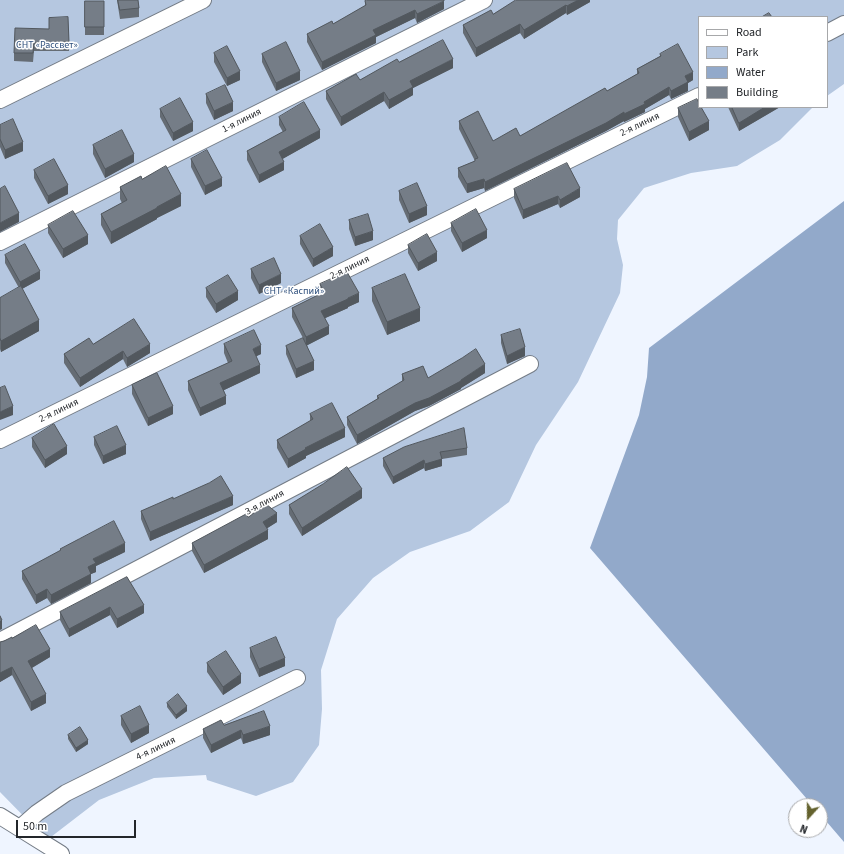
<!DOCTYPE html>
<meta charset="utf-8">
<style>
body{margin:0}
#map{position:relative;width:844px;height:854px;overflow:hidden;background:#eff5ff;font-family:"Source Sans 3",sans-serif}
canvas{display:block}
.legend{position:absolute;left:698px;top:16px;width:130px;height:92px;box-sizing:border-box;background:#fff;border:1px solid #a7a8aa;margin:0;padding:5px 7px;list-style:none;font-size:12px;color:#23262a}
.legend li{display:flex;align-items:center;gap:8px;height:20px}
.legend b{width:20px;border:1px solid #a7a8aa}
.north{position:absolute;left:788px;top:798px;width:40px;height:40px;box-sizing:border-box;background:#fff;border:1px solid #a7a8aa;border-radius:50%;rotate:201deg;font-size:11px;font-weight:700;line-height:16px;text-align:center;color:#23262a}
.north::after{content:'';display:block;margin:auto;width:14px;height:18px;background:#64622e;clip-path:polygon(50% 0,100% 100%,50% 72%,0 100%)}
.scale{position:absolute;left:16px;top:820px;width:120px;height:18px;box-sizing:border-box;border:2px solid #23262a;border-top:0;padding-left:5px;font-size:12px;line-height:14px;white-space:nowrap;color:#23262a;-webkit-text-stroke:3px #fff;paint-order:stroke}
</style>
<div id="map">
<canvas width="844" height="854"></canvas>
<ul class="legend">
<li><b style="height:5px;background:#fff"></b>Road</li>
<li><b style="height:11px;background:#b5c7e0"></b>Park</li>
<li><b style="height:11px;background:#92a9ca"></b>Water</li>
<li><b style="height:11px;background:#757d87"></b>Building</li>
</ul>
<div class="north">N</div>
<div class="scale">50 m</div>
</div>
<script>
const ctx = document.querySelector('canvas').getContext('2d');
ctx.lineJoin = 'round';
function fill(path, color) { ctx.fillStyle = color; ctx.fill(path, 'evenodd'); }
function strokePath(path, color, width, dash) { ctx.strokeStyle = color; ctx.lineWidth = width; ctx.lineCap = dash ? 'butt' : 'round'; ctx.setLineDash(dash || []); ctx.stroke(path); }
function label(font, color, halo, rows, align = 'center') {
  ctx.font = font + ' "Source Sans 3",sans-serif'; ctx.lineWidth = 3; ctx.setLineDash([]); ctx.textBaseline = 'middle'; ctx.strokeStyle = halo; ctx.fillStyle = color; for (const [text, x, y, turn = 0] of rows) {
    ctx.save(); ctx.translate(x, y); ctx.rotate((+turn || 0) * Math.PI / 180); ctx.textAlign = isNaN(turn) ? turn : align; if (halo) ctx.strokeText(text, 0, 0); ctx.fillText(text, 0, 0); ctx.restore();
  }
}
fill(new Path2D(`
 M0 0H844V84L827 96V17H699V107H813L780 140 737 166 691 173 644 188 618 220 617 239 623 265 620 293 578 382 536 445 509 502 470 531 410 552 373 578 337 619 321 670 322 709 319 745 293 782 256 796 207 780 206 775 154 778 99 800 47 840 0 792Z`), '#b5c7e0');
fill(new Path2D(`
 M844 201V842L820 814V806H813L590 548 639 415 647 377 649 348Z`), '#92a9ca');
const minor = new Path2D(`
 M827 33 844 24
 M0 100 203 0
 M0 242 484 0
 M0 440 699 96
 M0 641 530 364
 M0 816 61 854
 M20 828 37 813 66 793 297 678`);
strokePath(minor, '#747c86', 18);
strokePath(minor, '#fff', 16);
fill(new Path2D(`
 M117 0H138L139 8V17L120 19Z
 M590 0V2L567 15 566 13 524 39 520 33 476 57 463 33V25L493 14Z
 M85 1H104V35H85Z
 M365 1 444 9 417 23 415 18 376 37V43L322 70 307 42V34L333 24 365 6Z
 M68 17 69 51H34L33 62 14 61V53L49 29Z
 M214 53 240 80 227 86 214 62Z
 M262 54 300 80 276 91 262 62Z
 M660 54 693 80 688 83V91L671 99 669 95 645 109V112L624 122V121L606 131 485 191 484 188 467 193 458 177V168L475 161 459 129V121L493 141 520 136 607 91 637 74V69L660 56Z
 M399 62 453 68 413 88V95L389 109 384 101 341 126 326 99V91L360 80Z
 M206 94 233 111 214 120 206 103Z
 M728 107H780L739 131Z
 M678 108 709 130 689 141 678 117Z
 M160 109 193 131 173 141 160 117Z
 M279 117 320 138 282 159 284 170 259 183 247 160V151L283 132 279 125Z
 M0 125 23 151 5 159 0 147Z
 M93 145 134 162 105 178 93 154Z
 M191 159 222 186 205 195 191 167Z
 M34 170 68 194 48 204 34 178Z
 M142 179 181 206 157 218V219L111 244 101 225V214L122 203 120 199V187Z
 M514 189 580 197 560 208 558 204 523 219 514 198Z
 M399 191 427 215 409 223 399 200Z
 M349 220 373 240 355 246 349 229Z
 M451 223 487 238 462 252 451 231Z
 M48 225 88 244 63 258 48 233Z
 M300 236 333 256 313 267 300 244Z
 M408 245 437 261 418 271 408 253Z
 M5 255 40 279 22 289 39 331 1 352 0 349V298L19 288 5 263Z
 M251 269 281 283 259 294 251 278Z
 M320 284 359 302 348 307V308L325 318 329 334 307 345 314 370 296 378 286 354V346L303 338 292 317V308L321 294Z
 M206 288 238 300 216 313 206 297Z
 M372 288 420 321 387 335 372 301Z
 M501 335 525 356 507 364 501 343Z
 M93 344 150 353 127 367 123 359 80 387 64 363V354Z
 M224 344 261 354 256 356 260 373 224 390 226 404 200 416 188 390V381L228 363 224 353Z
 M485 373 461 388V389L429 406 415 411 357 444 347 425V417L377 399V396L402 382V374L428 378Z
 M132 385 173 414 148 426 132 394Z
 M310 414 345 437 306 456V458L288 468 277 448V440L310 421Z
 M94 437 126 454 103 464 94 445Z
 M32 438 67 454 45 468 32 447Z
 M467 448V455L442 459V466L425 471 424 468 393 484 383 466V458Z
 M323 484 362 498 302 536 289 514V505L323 485Z
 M173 499 233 505 150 541 141 519V511Z
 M248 517 277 522 267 528 268 539 204 573 192 551V543Z
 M125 552 96 566V572L91 574V583L51 604 47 598 36 604 22 579V571Z
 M127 577 144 613 117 628 110 615 69 637 60 620V612Z
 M12 638 50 657 32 668 46 703 31 711 12 675 0 682V642Z
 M250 648 285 666 259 677 250 657Z
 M207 663 241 683 223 695 207 672Z
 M167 703 187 711 176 719 167 707Z
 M121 716 149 733 131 743 121 725Z
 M224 725 270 735 243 744 241 738 211 753 203 738V729Z
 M68 735 88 744 76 752 68 739Z`), '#656c74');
fill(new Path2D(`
 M578 0H590V2L567 15V6Z
 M444 1V9L417 23V14Z
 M566 5V13L524 39V30Z
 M415 10V18L376 37V43L322 70V62L373 30Z
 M520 24V33L476 57V48Z
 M453 59V68L413 88V95L389 109V100L410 81Z
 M240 71V80L227 86V78Z
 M300 71V80L276 91V83Z
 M693 72V80L688 83V91L671 99V91L685 76Z
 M669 87V95L645 109V112L624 122V114Z
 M384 92V101L341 126V117Z
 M233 102V111L214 120V111Z
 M765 107H780L739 131V123Z
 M624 112V121L606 131 485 191V182Z
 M709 121V130L689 141V132Z
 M193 122V131L173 141V133Z
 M320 130V138L279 161V152Z
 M23 142V151L5 159V150Z
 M134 154V162L105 178V169Z
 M284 162V170L259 183V175Z
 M222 178V186L205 195V186Z
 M484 179V188L467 193V184Z
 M68 185V194L48 204V196Z
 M580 188V197L560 208V200Z
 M181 194V206L157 218V219L111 244V232L157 207Z
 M558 196V204L523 219V210Z
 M427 206V215L409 223V214Z
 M19 213V222L0 232V223Z
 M487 230V238L462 252V243Z
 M373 231V240L355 246V237Z
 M88 235V244L63 258V249Z
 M333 247V256L313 267V259Z
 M437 252V261L418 271V263Z
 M40 271V279L20 290V282Z
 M281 274V283L259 294V285Z
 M238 291V300L216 313V304Z
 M359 293V302L348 307V308L321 320V311Z
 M420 308V321L387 335V322Z
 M39 320V331L1 352V341Z
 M329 326V334L306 346V337Z
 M150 344V353L127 367V358Z
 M261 345V354L253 358V349Z
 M525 347V356L507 364V356Z
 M123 351V359L80 387V378Z
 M314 361V370L296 378V369Z
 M485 364V373L461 388V389L429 406 415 411 357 444V435L415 403 461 380Z
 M260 365V373L220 392V383Z
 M226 396V404L200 416V408Z
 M13 406V415L0 420V412Z
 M173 406V414L148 426V418Z
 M345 428V437L306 456V458L288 468V459L305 448Z
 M126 445V454L103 464V456Z
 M67 446V454L45 468V460Z
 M442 459V466L425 471V464Z
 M424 460V468L393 484V477Z
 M362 489V498L302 536V528Z
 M233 496V505L150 541V532Z
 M277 513V522L263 531V522Z
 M268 530V539L204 573V565Z
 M125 543V552L96 566V572L91 574V583L51 604V595L88 567 93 559Z
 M47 589V598L36 604V595Z
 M144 605V613L117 628V619Z
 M110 607V615L69 637V629Z
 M2 620V629L0 630V622Z
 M50 649V657L28 670V661Z
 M285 658V666L259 677V669Z
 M12 667V675L0 682V673Z
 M241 674V683L223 695V687Z
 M46 694V703L31 711V702Z
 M187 706V711L176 719V715Z
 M149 725V733L131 743V734Z
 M270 726V735L243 744V735Z
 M241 730V738L211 753V745Z
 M88 740V744L76 752V748Z`), '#52585e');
const building = new Path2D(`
 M118 0H138L139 8 120 10Z
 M367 0H444V1L417 14 415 10 373 30 376 35 322 62 307 34 332 21 333 24 366 5 365 1Z
 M516 0H578L567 6 566 5 524 30 520 24 476 48 463 25 491 10 493 14Z
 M85 1H104V27H85Z
 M769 13 772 17H762Z
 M68 17 69 42 34 43 33 53H14L15 28 49 29V18Z
 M443 40 453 59 410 81 413 87 389 100 384 92 341 117 326 91 356 74 360 80 397 59 399 62Z
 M286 42 300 71 276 83 262 54Z
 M678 44 693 72 685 76 688 82 671 91 669 87 644 102 645 104 624 114V112L606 123 485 182 484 179 467 184 458 168 475 161V159L478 158 459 121 478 111 493 141 516 128 520 136 605 88 607 91 639 73 637 69 661 56 660 54Z
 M227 46 240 71 227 78 214 53Z
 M225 85 233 102 214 111 206 94Z
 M180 98 193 122 173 133 160 109Z
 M697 99 699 103V107H701L709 121 689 132 678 108Z
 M304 102 320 130 279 152 284 162 259 175 247 151 286 130 279 117Z
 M732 107H765L739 123Z
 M13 119 23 142 5 150 0 139V125Z
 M122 130 134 154 105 169 93 145Z
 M207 150 222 178 205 186 191 159Z
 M54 159 68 185 48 196 34 170Z
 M567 163 580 188 560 200 558 196 523 210 514 189Z
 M166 166 181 194 157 207V208L111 232 101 214 127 200 120 187 141 176 142 179Z
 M417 183 427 206 409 214 399 191Z
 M5 186 19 213 0 223V189Z
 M476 209 487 230 462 243 451 223Z
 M73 211 88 235 63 249 48 225Z
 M368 214 373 231 355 237 349 220Z
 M320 224 333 247 313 259 300 236Z
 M427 234 437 252 418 263 408 245Z
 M25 244 40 271 20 282 5 255Z
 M274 258 281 274 259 285 251 269Z
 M347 272 359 293 348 298V299L321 311 329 326 306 337 292 308 324 292 320 284Z
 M405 274 420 308 387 322 372 288Z
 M228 275 238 291 216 304 206 288Z
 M21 286 39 320 1 341 0 338V298Z
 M134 319 150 344 127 358 123 351 80 378 64 354 89 338 93 344Z
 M520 329 525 347 507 356 501 335Z
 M254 330 261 345 253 349 260 365 220 383 226 396 200 408 188 381 232 361 224 344Z
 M303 338 314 361 296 369 286 346Z
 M476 349 485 364 461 380V381L429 398 415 403 357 435 347 417 379 398 377 396 404 380 402 374 423 366 428 378 462 358Z
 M157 373 173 406 148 418 132 385Z
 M5 386 13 406 0 412V388Z
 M332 403 345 428 305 448 306 449 288 459 277 440 313 419 310 414Z
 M54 424 67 446 45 460 32 438Z
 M117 426 126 445 103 456 94 437Z
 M464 428 467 448 440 452 442 459 425 464 424 460 393 477 383 458 404 447Z
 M347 467 362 489 302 528 289 505 323 484Z
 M221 476 233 496 150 532 141 511 173 497V499L209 483Z
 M266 504 277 513 263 522 268 530 204 565 192 543 246 514 248 517Z
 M114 521 125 543 93 559 96 563 88 567 91 574 51 595 47 589 36 595 22 571 61 550 60 549 79 539Z
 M127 577 144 605 117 619 110 607 69 629 60 612Z
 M0 616 2 620 0 622Z
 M36 625 50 649 28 661 46 694 31 702 12 667 0 673V642L4 641 12 637V638Z
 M276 637 285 658 259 669 250 648Z
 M226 651 241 674 223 687 207 663Z
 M178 694 187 706 176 715 167 703Z
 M140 706 149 725 131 734 121 716Z
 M264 711 270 726 243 735 241 730 211 745 203 729 221 720 224 725Z
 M80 727 88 740 76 748 68 735Z`);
fill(building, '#757d87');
strokePath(building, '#52585e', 1);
label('10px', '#2e4f7c', '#fff', [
 ["СНТ «Рассвет»",47,46],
 ["СНТ «Каспий»",294,292]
]);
label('10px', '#23262a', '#fff', [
 ["1-я линия",242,121,-27],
 ["2-я линия",640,125,-26],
 ["2-я линия",350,268,-26],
 ["2-я линия",59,411,-26],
 ["3-я линия",265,503,-28],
 ["4-я линия",156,749,-26]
]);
</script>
